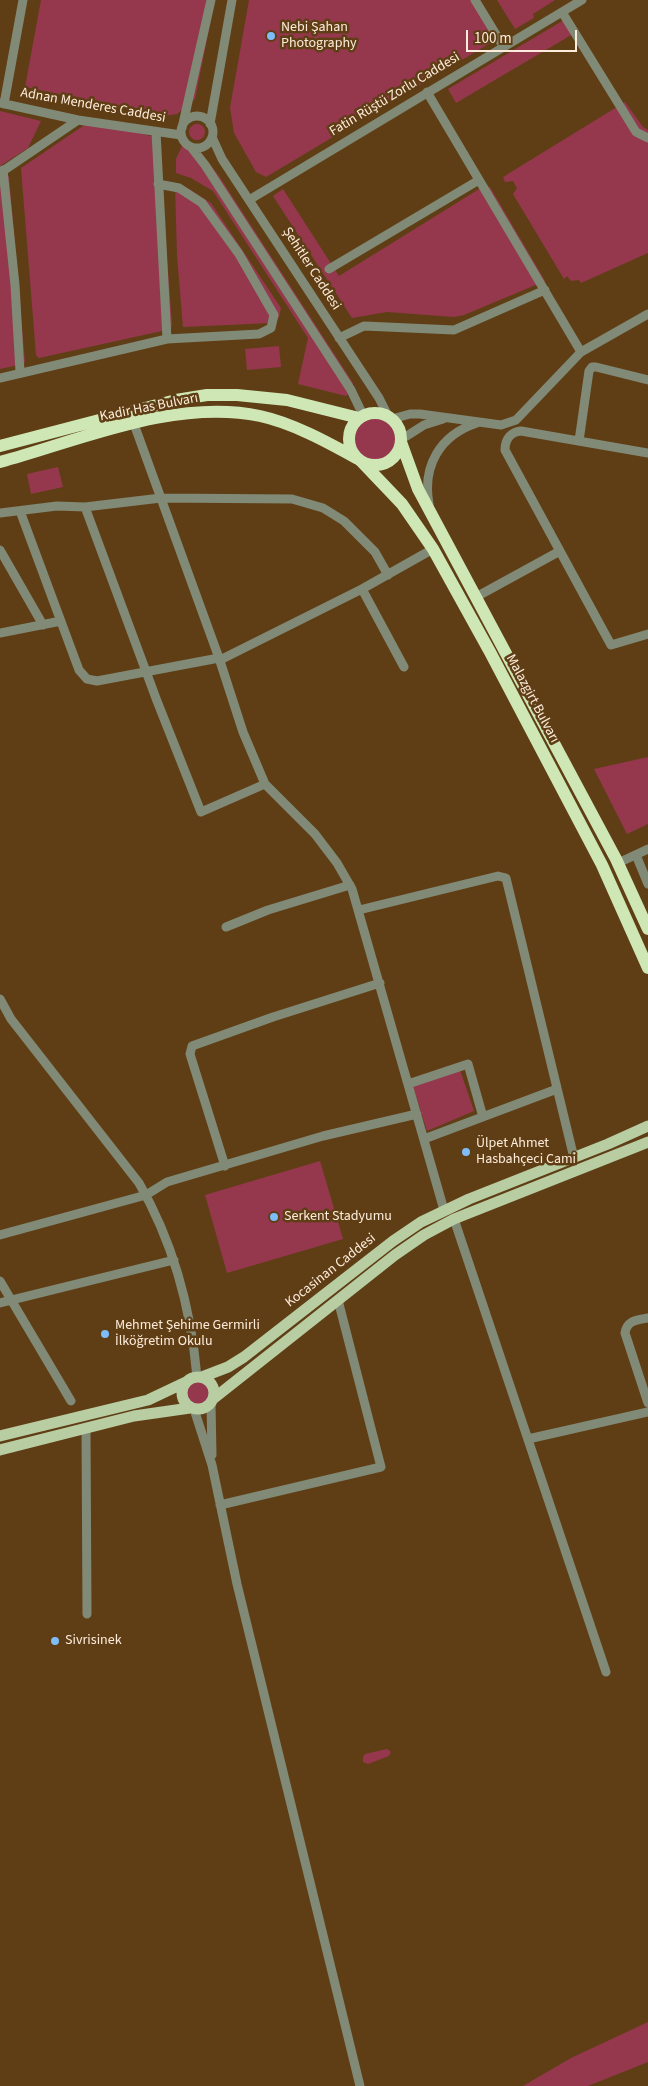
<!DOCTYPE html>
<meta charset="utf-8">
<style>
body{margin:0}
#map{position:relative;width:648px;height:2086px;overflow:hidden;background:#5f3e15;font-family:"Source Sans 3",sans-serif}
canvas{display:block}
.scale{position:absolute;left:466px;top:30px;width:111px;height:22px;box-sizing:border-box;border:2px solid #fdecdb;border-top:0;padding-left:6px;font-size:15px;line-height:18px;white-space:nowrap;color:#fdecdb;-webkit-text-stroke:4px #5f3e15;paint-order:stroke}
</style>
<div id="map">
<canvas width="648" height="2086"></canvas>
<div class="scale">100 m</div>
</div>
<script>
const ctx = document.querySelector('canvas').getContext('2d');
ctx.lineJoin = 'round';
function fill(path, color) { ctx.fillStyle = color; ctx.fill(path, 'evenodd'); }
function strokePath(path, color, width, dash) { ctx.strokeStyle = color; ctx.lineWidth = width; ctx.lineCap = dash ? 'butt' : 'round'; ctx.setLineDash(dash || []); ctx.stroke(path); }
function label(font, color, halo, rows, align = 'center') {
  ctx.font = font + ' "Source Sans 3",sans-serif'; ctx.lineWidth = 5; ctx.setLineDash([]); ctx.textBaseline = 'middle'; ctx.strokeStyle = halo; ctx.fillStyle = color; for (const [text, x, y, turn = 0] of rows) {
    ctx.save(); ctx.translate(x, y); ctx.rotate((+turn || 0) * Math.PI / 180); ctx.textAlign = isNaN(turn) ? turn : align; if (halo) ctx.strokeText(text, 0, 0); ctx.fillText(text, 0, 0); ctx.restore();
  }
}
fill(new Path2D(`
 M41 0H215L195 99 177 114 164 116 25 87Z
 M249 0H480L502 36 266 177 256 172 234 133 230 108Z
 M497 0H555L533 14 534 18 515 29Z
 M569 17 578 31 456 103 448 89Z
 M625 102 643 127 648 130V253L581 283 579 280 571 281 567 276 564 279 513 194 517 188 513 181 505 182 503 177Z
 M0 111 41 121 28 148 0 166Z
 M93 122 155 137 158 140 172 324 171 329 39 358 36 355 21 168 86 124Z
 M189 132a8 8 0 1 1 16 0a8 8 0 1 1-16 0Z
 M183 144 209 163 219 176 353 383 350 393 346 396 298 384 308 338 213 191 191 178 176 173V159Z
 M9 176 25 362 23 364 0 369V181Z
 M175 184 189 189 211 203 281 308 279 317 271 323 183 327 177 256Z
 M484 186 490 187 545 281 464 315 454 317 387 312 352 318 273 196 283 189 339 276Z
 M279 346 281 367 247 370 245 349Z
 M354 439a21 21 0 1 1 42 0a21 21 0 1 1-42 0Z
 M58 467 63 487 31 494 27 474Z
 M648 757V824L627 834 594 769Z
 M460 1070 474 1111 427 1131 413 1086Z
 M320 1161 343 1239 227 1273 205 1195Z
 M185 1393a13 13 0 1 1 26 0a13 13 0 1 1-26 0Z
 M387 1749 391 1752 389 1756 368 1764 363 1762V1757L365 1754Z
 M648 2022V2062L588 2086H523L571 2058Z`), '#95384e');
strokePath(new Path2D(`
 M475 0 503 46
 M562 12 636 132 648 138
 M427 92 581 352
 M0 103 78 120 181 135
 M4 104 23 0
 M181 132a16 16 0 1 1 32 0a16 16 0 1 1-32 0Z
 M210 124 232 0
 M182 128 211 0
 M156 132 167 339
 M212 137 222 159 379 398 388 416
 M191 147 205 165 351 390 363 415
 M3 170 15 285 20 372
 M0 173 78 120
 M249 200 582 0
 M329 269 479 180
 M339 338 364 326 454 330 545 290
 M0 378 167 339 259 334 271 328 274 315 239 254 202 203 179 188 158 184
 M392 419 410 414H420L501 425 516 420 581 352 648 314
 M134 424 219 658 243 732 265 784 315 834 337 863 352 889 444 1210
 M402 439 424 425 443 419
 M579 441 589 371 592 367H596L648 380
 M648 453 521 431C511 432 505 439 505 450L611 645 648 634
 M429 504C422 466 440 435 477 423
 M85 507 157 701 201 812 265 784
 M20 511 79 670 87 679 97 681 219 658
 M0 513 57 506 85 507 161 498 292 499 323 508 344 521 375 552 388 575
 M0 550 43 625
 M362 589 404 667
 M476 597 560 551
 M0 633 61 621
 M220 660 362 589 433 549
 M636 855 648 884
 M618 863 648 849
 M359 910 498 876 506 878 574 1158
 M226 927 268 910 350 885
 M0 999 11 1019 139 1183C173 1242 191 1309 197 1377
 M408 1084 468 1064 483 1117
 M424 1139 557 1089
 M225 1166 190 1054 192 1046 273 1017 380 983
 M454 1219 606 1672
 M0 1235 146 1195 167 1182 323 1136 417 1114
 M0 1281 71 1401
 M0 1303 174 1260
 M648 1318C637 1320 627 1320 625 1333L648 1403
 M211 1403 212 1455
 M194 1409 212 1465 237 1584 360 2086
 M86 1429 87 1614
 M528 1439 648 1412
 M220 1505 381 1467 338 1300`), '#818a76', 9);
strokePath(new Path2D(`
 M182 1393a16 16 0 1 1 32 0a16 16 0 1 1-32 0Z
 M202 1377 228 1367 244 1357 393 1241 421 1222 469 1199 608 1144 648 1126
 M213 1399 395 1255 424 1235 454 1219 648 1142
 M0 1436 148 1400 186 1382
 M0 1450 134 1416 190 1408`), '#b9cda3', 11);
strokePath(new Path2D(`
 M349 439a26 26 0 1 1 52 0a26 26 0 1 1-52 0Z
 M401 442 418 489 616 859 648 929
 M0 446 176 400 207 395H237L287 400 359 418
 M0 462C81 440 175 398 260 416 293 423 329 443 358 459
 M362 462 402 504 433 549 490 652 602 865 648 968`), '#cfe7b5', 12);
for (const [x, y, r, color] of [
 [271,36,5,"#7fbdf9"],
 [466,1152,5,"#7fbdf9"],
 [274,1217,5,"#7fbdf9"],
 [105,1334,5,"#7fbdf9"],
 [55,1641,5,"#7fbdf9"]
]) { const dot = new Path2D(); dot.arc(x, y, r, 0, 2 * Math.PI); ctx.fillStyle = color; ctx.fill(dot); strokePath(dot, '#5f3e15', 2); }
label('14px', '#fdecdb', '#5f3e15', [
 ["Nebi Şahan",281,28],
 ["Photography",281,44],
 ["Ülpet Ahmet",476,1144],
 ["Hasbahçeci Cami",476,1160],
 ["Serkent Stadyumu",284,1217],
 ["Mehmet Şehime Germirli",115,1326],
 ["İlköğretim Okulu",115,1342],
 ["Sivrisinek",65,1641]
], 'left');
label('14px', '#fdecdb', '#5f3e15', [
 ["Fatin Rüştü Zorlu Caddesi",395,95,-31],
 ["Adnan Menderes Caddesi",93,106,10],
 ["Şehitler Caddesi",311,269,57],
 ["Kadir Has Bulvarı",149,408,-11],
 ["Malazgirt Bulvarı",532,699,62],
 ["Kocasinan Caddesi",331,1271,-38]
]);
</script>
